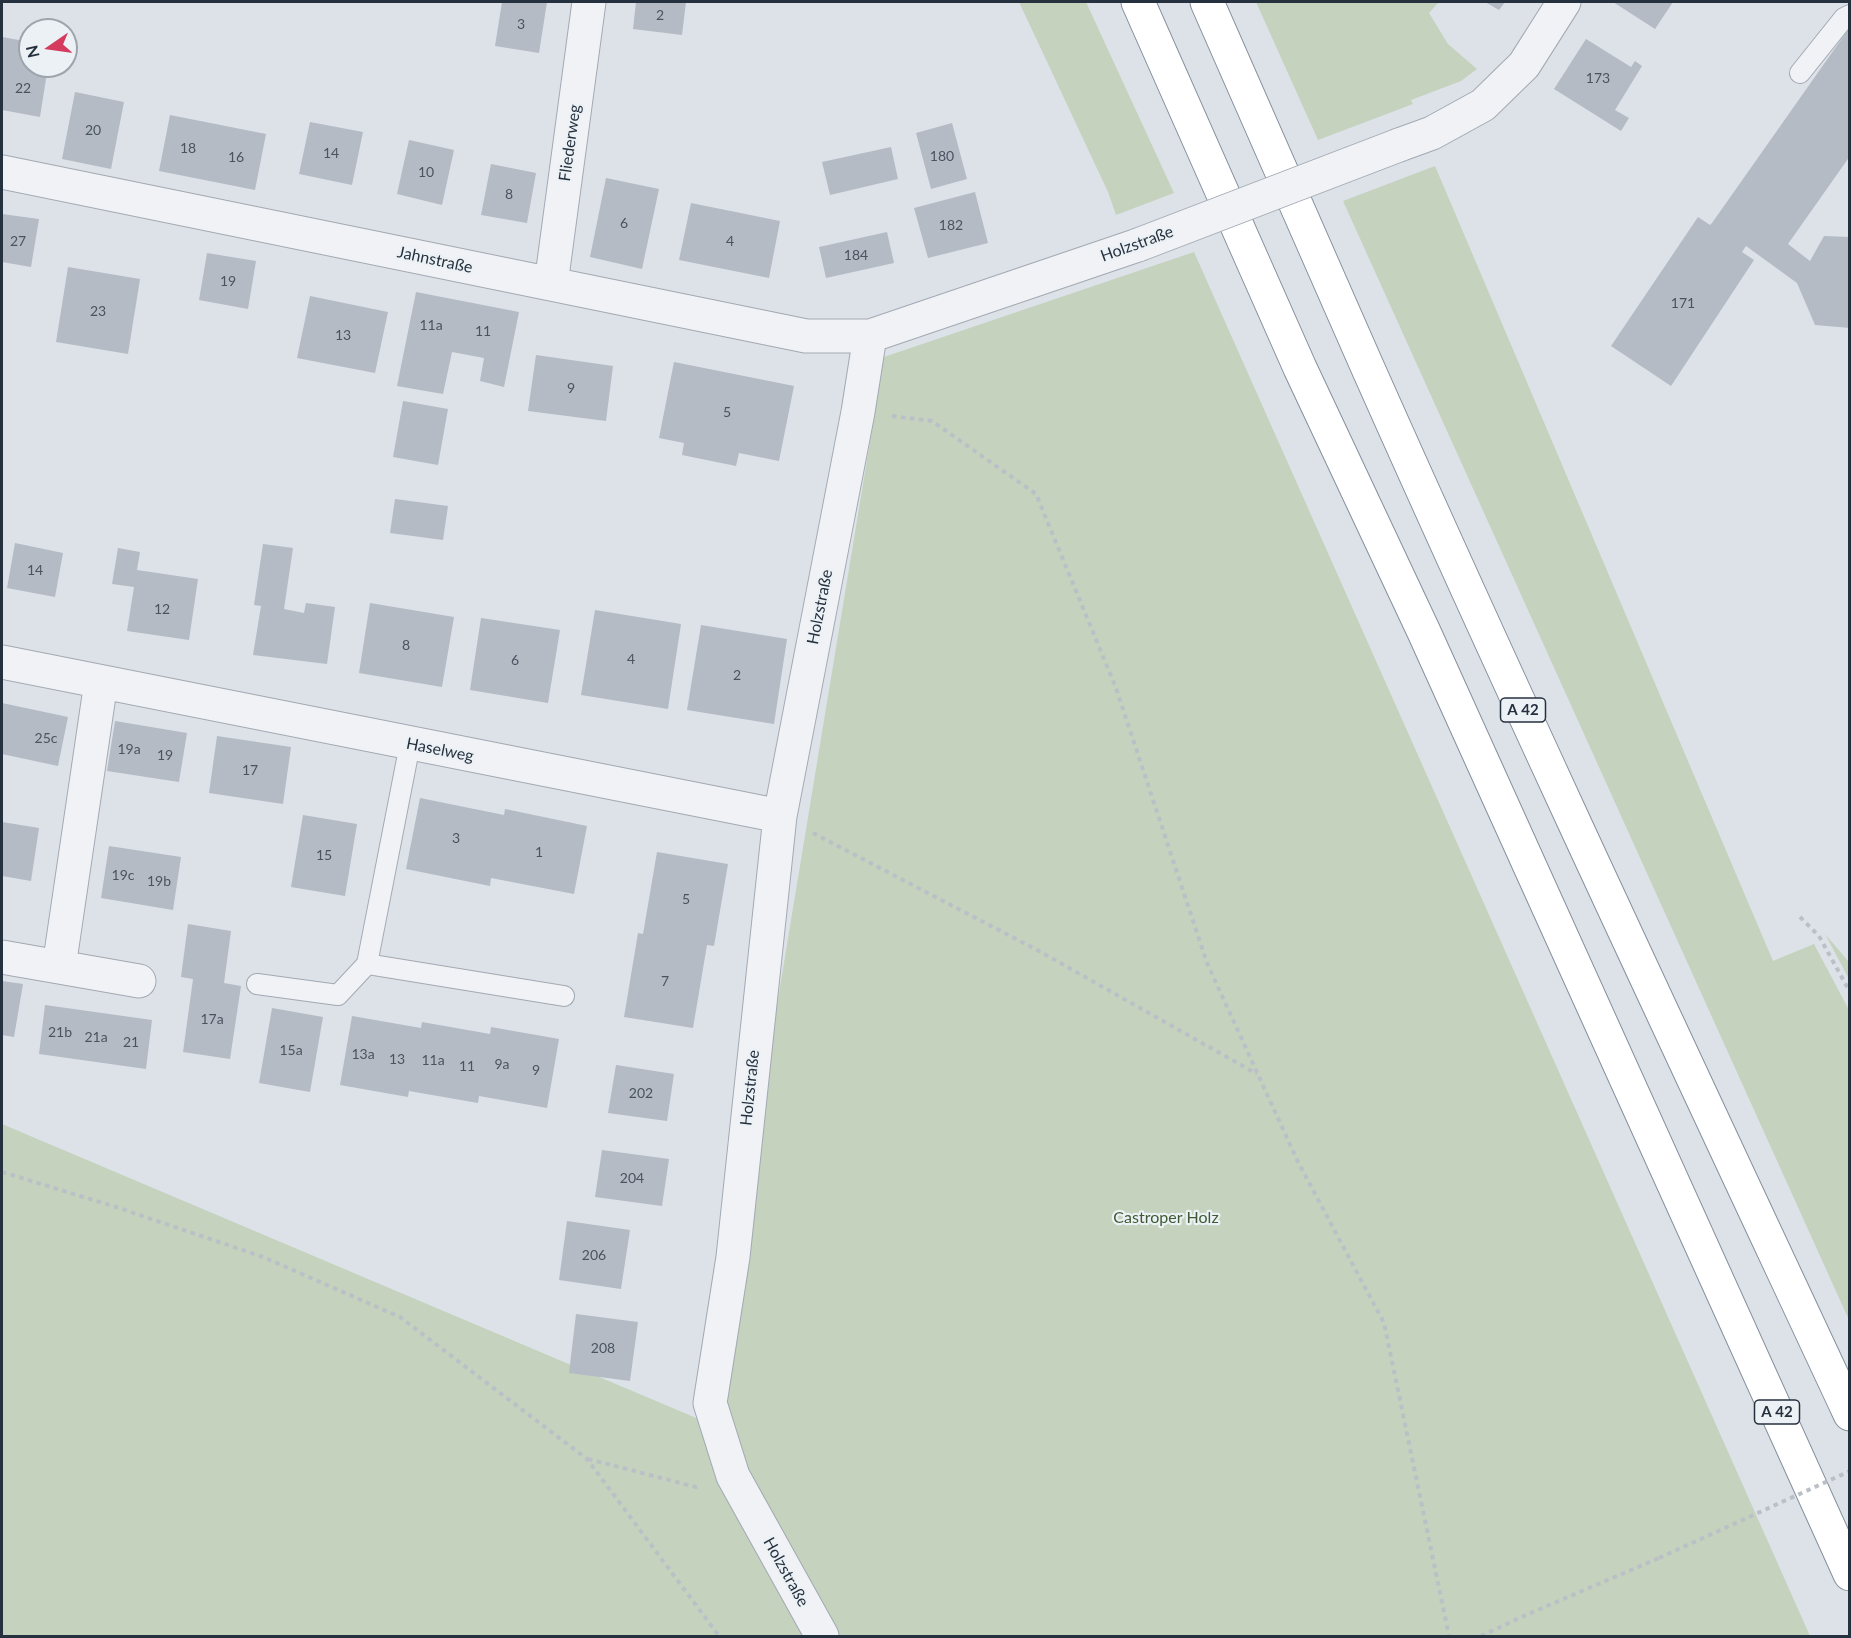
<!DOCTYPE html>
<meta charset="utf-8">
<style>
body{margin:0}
#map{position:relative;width:1851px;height:1638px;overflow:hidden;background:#dde2e8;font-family:Lato,sans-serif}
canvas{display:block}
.frame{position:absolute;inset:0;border:3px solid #26313f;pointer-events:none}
.north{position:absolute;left:18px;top:18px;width:60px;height:60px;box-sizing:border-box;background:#ecf1f5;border:2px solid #9da4ac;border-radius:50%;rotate:257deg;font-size:16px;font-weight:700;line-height:24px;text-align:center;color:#26313f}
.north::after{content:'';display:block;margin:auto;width:21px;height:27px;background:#d43b5c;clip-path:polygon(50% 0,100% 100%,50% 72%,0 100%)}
</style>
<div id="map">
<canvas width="1851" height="1638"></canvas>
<div class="frame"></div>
<div class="north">N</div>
</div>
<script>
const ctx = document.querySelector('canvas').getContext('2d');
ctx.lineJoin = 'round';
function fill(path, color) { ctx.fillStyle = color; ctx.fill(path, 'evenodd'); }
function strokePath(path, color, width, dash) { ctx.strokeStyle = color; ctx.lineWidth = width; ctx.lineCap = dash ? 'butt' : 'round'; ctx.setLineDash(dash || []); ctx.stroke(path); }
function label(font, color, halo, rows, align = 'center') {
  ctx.font = font + ' Lato,sans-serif'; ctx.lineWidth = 4.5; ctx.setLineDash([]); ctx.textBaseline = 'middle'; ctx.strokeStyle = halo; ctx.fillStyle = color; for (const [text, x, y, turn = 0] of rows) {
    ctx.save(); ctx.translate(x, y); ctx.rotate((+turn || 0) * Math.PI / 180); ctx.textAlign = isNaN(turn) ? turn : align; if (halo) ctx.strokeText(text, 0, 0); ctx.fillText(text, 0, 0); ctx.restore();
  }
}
fill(new Path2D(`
 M1019 2H1086L1174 193 1116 215 1108 192Z
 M1256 2H1439L1429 13 1448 44 1477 69 1461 81 1411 100 1413 104 1318 140Z
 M1435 166 1773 961 1814 944 1849 1010V1320L1343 201Z
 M1194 252 1810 1636H2V1124L708 1423 884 357Z
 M1825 934 1849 962V979Z`), '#c4d2be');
fill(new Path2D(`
 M502 2H547L539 53 495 46Z
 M636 2H686L682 35 633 29Z
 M1485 2H1505L1499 10Z
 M1613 2H1673L1655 29Z
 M1850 27V156L1788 244 1810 261 1824 236 1850 237V328L1815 325 1797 283 1746 246 1742 252 1754 260 1671 386 1611 346 1698 217 1710 225 1712 223Z
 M2 37 30 42V66H48L40 117 2 110Z
 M1586 39 1631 67 1635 61 1642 66 1615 110 1629 118 1621 131 1554 89Z
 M75 92 124 102 111 169 62 159Z
 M170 115 266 134 255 190 159 171Z
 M310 122 363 132 352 185 299 174Z
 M952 123 967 179 931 189 916 133Z
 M409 140 454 150 442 205 397 194Z
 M891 147 898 179 830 195 822 162Z
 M491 164 536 173 527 223 481 215Z
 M606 178 659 189 642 269 590 257Z
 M975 192 988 243 928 258 914 208Z
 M691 203 780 221 769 278 679 260Z
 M2 214 39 219 31 267 2 262Z
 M887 232 894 263 826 278 819 247Z
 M207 253 256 261 248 309 199 300Z
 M68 267 140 279 128 354 56 342Z
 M416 292 519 312 504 387 480 381 484 358 452 352 443 394 397 386Z
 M310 296 388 312 375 373 297 358Z
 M536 355 613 366 606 421 528 411Z
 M674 362 794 386 779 461 739 453 736 466 682 455 684 443 659 438Z
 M403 401 448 409 438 465 393 457Z
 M395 499 448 506 443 540 390 533Z
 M15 543 63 553 55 597 7 588Z
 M263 544 293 548 284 609 304 613 306 603 335 607 327 664 253 655 261 606 254 605Z
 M118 548 140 552 137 570 198 579 189 640 127 631 134 587 112 584Z
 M370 603 454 617 442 687 359 673Z
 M595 610 681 624 668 709 581 695Z
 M481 618 560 630 548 703 470 690Z
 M701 625 787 639 774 724 687 710Z
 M2 703 68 717 58 766 2 754Z
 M115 721 187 733 179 782 107 771Z
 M217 736 291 747 283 804 209 793Z
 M420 798 504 815 505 809 587 826 574 894 491 878 490 886 406 869Z
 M303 815 357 824 345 896 291 887Z
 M2 822 39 828 31 881 2 876Z
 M109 846 181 857 173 910 101 898Z
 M657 852 728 864 714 946 707 945 693 1028 624 1017 638 933 643 934Z
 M188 924 231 931 224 983 241 986 230 1059 183 1052 193 979 181 977Z
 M2 981 23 984 14 1037 2 1035Z
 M45 1005 152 1020 146 1069 39 1054Z
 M272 1008 323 1017 310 1092 259 1083Z
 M352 1016 421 1028 422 1022 490 1034 491 1027 559 1039 547 1108 479 1096 478 1103 409 1091 408 1097 340 1085Z
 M616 1065 674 1074 667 1121 608 1113Z
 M602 1150 669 1159 662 1206 595 1197Z
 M567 1221 630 1230 621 1289 559 1280Z
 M576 1314 638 1322 630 1381 569 1373Z`), '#b4bbc5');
const lane = new Path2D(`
 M1800 73 1844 18 1850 15
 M410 744 367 964 564 996
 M257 984 338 995 367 964`);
const street = new Path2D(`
 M1399 145 1432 133 1483 105 1524 65 1564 2
 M2 172 806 336H870L1138 245
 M551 284 589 2
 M2 662 780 816
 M101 682 59 967 139 981
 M2 957 59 967
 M822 1636 733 1476 710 1403 733 1257 780 816 858 412 870 336`);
const highway = new Path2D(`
 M1138 2 1300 368 1424 632 1850 1574
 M1207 2C1261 122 1313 244 1367 366 1523 717 1687 1065 1850 1414`);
strokePath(lane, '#a2a9b2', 22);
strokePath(street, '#a2a9b2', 35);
strokePath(highway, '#84909f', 35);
strokePath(new Path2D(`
 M892 416 932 421 1036 494 1116 688 1207 963 1298 1162 1384 1323 1449 1636
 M813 833 1039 951 1257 1074
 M1800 917 1819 936 1850 992
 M2 1172 116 1207 263 1257 400 1317 587 1459 719 1636
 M588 1459 696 1487 699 1486
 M1481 1636 1526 1615 1659 1558`), '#bbc0c6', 4, [4.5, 4.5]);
strokePath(lane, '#f0f2f6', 20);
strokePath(street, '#f0f2f6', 33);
strokePath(highway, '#fff', 33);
const streetBridge = new Path2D(`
 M1138 245 1399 145`);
strokePath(streetBridge, '#a2a9b2', 35, []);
strokePath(new Path2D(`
 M1659 1558 1850 1471`), '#bbc0c6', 4, [4.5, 4.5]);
strokePath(streetBridge, '#f0f2f6', 33);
label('14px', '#4a5460', null, [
 ["2",660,15],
 ["3",521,24],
 ["173",1598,78],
 ["22",23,88],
 ["20",93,130],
 ["18",188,148],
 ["14",331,153],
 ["180",942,156],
 ["16",236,157],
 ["10",426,172],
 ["8",509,194],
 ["6",624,223],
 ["182",951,225],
 ["27",18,241],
 ["4",730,241],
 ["184",856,255],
 ["19",228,281],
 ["171",1683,303],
 ["23",98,311],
 ["11a",431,325],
 ["11",483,331],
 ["13",343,335],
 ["9",571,388],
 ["5",727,412],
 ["14",35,570],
 ["12",162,609],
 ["8",406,645],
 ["4",631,659],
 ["6",515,660],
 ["2",737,675],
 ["25c",46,738],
 ["19a",129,749],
 ["19",165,755],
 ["17",250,770],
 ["3",456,838],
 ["1",539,852],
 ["15",324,855],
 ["19c",123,875],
 ["19b",159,881],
 ["5",686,899],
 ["7",665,981],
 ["17a",212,1019],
 ["21b",60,1032],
 ["21a",96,1037],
 ["21",131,1042],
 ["15a",291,1050],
 ["13a",363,1054],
 ["13",397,1059],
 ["11a",433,1060],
 ["9a",502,1064],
 ["11",467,1066],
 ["9",536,1070],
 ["202",641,1093],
 ["204",632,1178],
 ["206",594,1255],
 ["208",603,1348]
]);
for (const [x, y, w] of [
 [1523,710,45],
 [1777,1412,45]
]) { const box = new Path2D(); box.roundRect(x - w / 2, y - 12, w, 24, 4.5); ctx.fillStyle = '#ecf1f5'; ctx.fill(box); strokePath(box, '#26313f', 1.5); }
label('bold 15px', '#26313f', null, [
 ["A 42",1523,710],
 ["A 42",1777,1412]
]);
label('16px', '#26313f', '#ecf1f5', [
 ["Fliederweg",570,143,-82],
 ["Holzstraße",1137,244,-20],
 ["Jahnstraße",435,260,12],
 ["Holzstraße",820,607,-79],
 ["Haselweg",440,750,11],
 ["Holzstraße",750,1088,-84],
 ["Holzstraße",786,1572,61]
]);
label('16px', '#3d5b32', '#ecf1f5', [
 ["Castroper Holz",1166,1218]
]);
</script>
